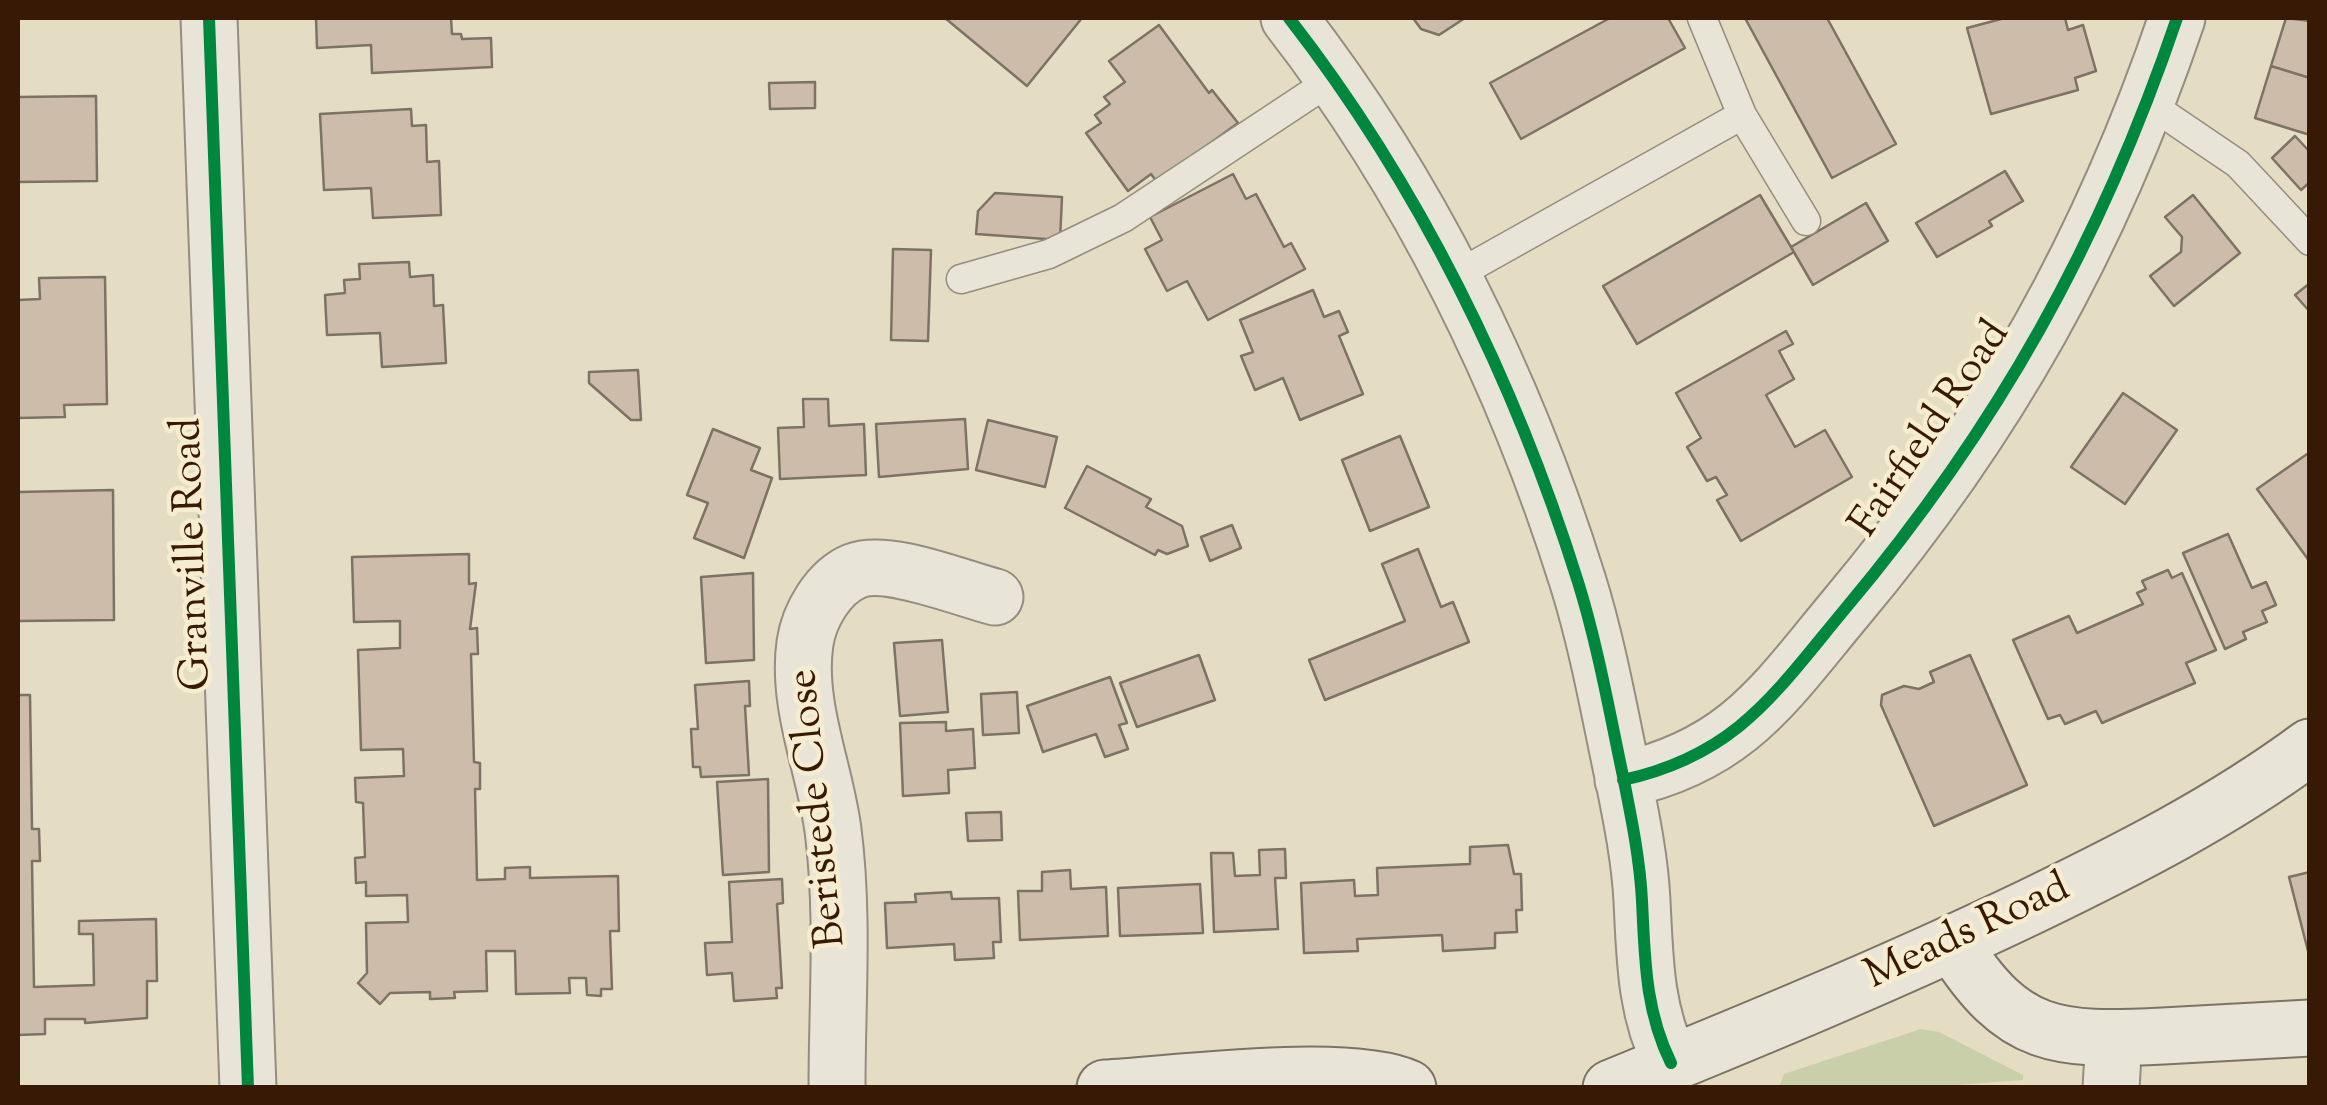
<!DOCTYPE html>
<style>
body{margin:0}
#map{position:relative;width:2327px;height:1105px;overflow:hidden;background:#e4dcc3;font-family:"Sorts Mill Goudy",serif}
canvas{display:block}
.frame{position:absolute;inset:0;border:20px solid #371906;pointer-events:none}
</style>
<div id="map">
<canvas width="2327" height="1105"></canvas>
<div class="frame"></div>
</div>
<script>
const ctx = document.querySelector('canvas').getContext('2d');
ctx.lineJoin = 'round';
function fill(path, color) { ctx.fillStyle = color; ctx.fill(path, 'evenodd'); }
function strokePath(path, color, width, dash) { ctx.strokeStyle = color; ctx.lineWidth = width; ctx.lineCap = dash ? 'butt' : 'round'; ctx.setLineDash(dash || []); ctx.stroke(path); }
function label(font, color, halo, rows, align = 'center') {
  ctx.font = font + ' "Sorts Mill Goudy",serif'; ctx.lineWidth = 9; ctx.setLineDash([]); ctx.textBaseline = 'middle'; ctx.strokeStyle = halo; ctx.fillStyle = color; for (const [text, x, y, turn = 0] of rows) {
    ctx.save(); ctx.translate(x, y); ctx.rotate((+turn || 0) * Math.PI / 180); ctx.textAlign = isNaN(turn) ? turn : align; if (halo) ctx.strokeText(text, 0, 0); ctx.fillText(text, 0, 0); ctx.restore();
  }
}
fill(new Path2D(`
 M1921 1029 1939 1032 2023 1075V1080L1915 1088 1779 1087 1784 1074Z`), '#c9cfa9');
const building = new Path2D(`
 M316 18H451L452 34H461L462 39 491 38 492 67 372 73 371 45 317 48Z
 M945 18H1082L1027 86Z
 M1413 18H1465L1439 35 1421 29Z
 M1610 18H1668L1685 48 1521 139 1490 83Z
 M1745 18H1827L1896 144 1832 178Z
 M2005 18H2065L2068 30 2083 25 2096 71 2075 78 2078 90 1991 114 1967 28Z
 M2286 18 2310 21V78L2271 66Z
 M1159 25 1209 93 1212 90 1238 123 1157 182 1151 174 1128 191 1086 133 1101 123 1095 115 1110 104 1104 97 1125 82 1109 61Z
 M2271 66 2310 78V135L2255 118Z
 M815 82V108L770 109 769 83Z
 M96 96 97 181 18 182V97Z
 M411 109 412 126 426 125 427 162 439 161 441 215 373 218 371 188 324 190 320 114Z
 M2295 136 2310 152V182L2301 190 2272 158Z
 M2005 171 2023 201 1989 221 1992 226 1937 257 1916 223Z
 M1233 174 1246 199 1256 194 1284 247 1291 243 1305 269 1208 320 1187 281 1167 291 1145 249 1162 240 1150 217Z
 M995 193 1062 197 1060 240 976 234 978 211Z
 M1760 195 1794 252 1637 344 1603 286Z
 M2193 195 2240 253 2174 306 2150 276 2181 252 2182 237 2165 217Z
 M1866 203 1888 241 1813 285 1791 247Z
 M893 249 931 250 928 341 891 340Z
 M409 262 410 277 433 275 434 306 443 305 446 363 382 367 380 333 327 335 325 295 345 293 344 280 360 279 359 264Z
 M105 277 107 404 64 405 65 417 18 418V300L40 299 39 278Z
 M2310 283V312L2295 295Z
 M1313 290 1324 317 1339 311 1348 332 1339 336 1363 394 1300 420 1283 378 1255 390 1241 356 1253 352 1240 320Z
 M1786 331 1793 344 1779 351 1794 379 1766 395 1795 447 1825 430 1852 477 1741 541 1717 500 1727 495 1716 477 1707 481 1687 447 1701 438 1676 393Z
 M638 370 641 420H631L589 383V372Z
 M2123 393 2177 430 2125 504 2071 467Z
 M803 399H828L829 426 864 424 866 475 780 479 778 428 804 427Z
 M965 419 968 469 879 477 876 424Z
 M988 420 1057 437 1045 487 976 470Z
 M713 429 760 448 751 470 772 478 744 558 694 538 708 503 687 495Z
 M1400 436 1429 507 1370 531 1342 460Z
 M2310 452V562L2257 489Z
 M1087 466 1151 499 1146 507 1182 526 1188 546 1167 554 1158 550 1155 555 1065 508Z
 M113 490 114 620 18 621V492Z
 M1232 525 1241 548 1210 561 1201 537Z
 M2228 534 2252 588 2266 582 2276 605 2262 611 2267 622 2243 632 2246 639 2225 649 2183 553Z
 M1418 549 1441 607 1453 602 1469 642 1325 700 1309 660 1405 621 1382 564Z
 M469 554V584L476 583 470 629 477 628 478 654H471L474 762 480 763V789H475L477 880 505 879V868L530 867V878L618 876 619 931H610L612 989H601V996L587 995 586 978H569L570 993 516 994 515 951H486L487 991 454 992 455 998 430 999V992L390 993 380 1004 358 983 367 973 366 923 408 922 407 895 366 896V882L356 883 355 858 365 857 363 803 356 802 355 778 404 776 403 749 361 750 358 650 400 648V621L354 622 352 557Z
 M2168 570 2172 578 2182 573 2216 650 2186 663 2195 683 2102 723 2096 711 2065 724 2060 715 2048 719 2013 640 2069 616 2077 633 2143 604 2137 593 2146 589 2142 581Z
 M753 573 754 660 706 663 701 577Z
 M942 640 948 712 900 716 894 643Z
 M1199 655 1215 700 1137 727 1120 683Z
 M1970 655 2027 785 1934 826 1881 705 1882 695 1904 686 1919 689 1934 682 1930 672Z
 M1110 677 1127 723 1119 725 1128 749 1105 757 1096 734 1043 752 1027 706Z
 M749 681 750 706H745L749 775 701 777 700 767H693L691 729H698L695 685Z
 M1017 692 1019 733 983 735 981 694Z
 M18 695H30L32 829H39L40 861H32L34 987 94 985 93 934H79V921L156 919 157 981H147V1018L85 1023V1019H45V1034L18 1035Z
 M946 722V731L973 729 975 768 948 770 949 793 903 796 900 723Z
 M768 779 769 872 723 875 717 782Z
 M1001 812 1002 840 968 841 966 813Z
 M1508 845 1514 874H1521L1522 910H1516L1517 932 1495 933V948L1443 951 1442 935 1357 939 1358 951 1304 953 1301 883 1354 880 1355 896 1378 895 1377 868 1470 864V847Z
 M1285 849 1286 878H1275L1278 929 1214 932 1211 853H1233L1235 876 1260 875 1259 850Z
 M1070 870 1071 889 1106 887 1108 936 1020 940 1018 891H1042V872Z
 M2310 872V950L2308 951 2289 877Z
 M782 879 783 903 777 904 782 988H776L777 998 734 1001 732 973 707 975 705 943 732 942 729 882Z
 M1200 884 1203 933 1120 936 1118 888Z
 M951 892 952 899 999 898 1001 942H993L994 958 955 960 954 944 887 948 885 903 916 902 915 894Z`);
fill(building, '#cdbca9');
strokePath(building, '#7c7364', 2.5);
const lane = new Path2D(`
 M1702 18 1742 115 1806 221
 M2148 103 2238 164 2310 241
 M1453 277 1742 115
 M961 279 1049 254 1123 218 1336 77`);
const street = new Path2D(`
 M209 18 248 1088
 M1289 18C1419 185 1515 381 1578 582 1598 646 1610 715 1624 781 1632 821 1640 861 1642 901 1645 960 1645 1010 1671 1063
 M1623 780C1737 755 1775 693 1845 609 1998 427 2101 242 2177 18
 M837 1088C837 1002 844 915 833 830 825 769 796 705 805 643 809 616 828 582 855 571 887 558 960 588 995 597
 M2111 1088 2114 1038`);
const secondary = new Path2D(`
 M1953 944C2013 1040 2057 1041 2163 1036 2212 1033 2261 1031 2310 1028
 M1105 1088C1176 1084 1350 1061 1408 1088
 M1611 1088C1754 1030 1892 973 2032 906 2129 859 2222 812 2310 747`);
strokePath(lane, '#958d7d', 31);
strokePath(street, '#958d7d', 59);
strokePath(secondary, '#7c7364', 59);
strokePath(lane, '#e9e4d8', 28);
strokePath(street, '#e9e4d8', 55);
strokePath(secondary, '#e9e4d8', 55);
strokePath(new Path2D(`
 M209 18 248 1088
 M1289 18C1419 185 1515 381 1578 582 1598 646 1610 715 1624 781 1632 821 1640 861 1642 901 1645 960 1645 1010 1671 1063
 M1623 780C1737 755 1775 693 1845 609 1998 427 2101 242 2177 18`), '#00873e', 12);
label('42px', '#371906', '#f6edd0', [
 ["Fairfield Road",1933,431,-56],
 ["Granville Road",196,554,-92],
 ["Beristede Close",821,808,-96],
 ["Meads Road",1969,935,-25]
]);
</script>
